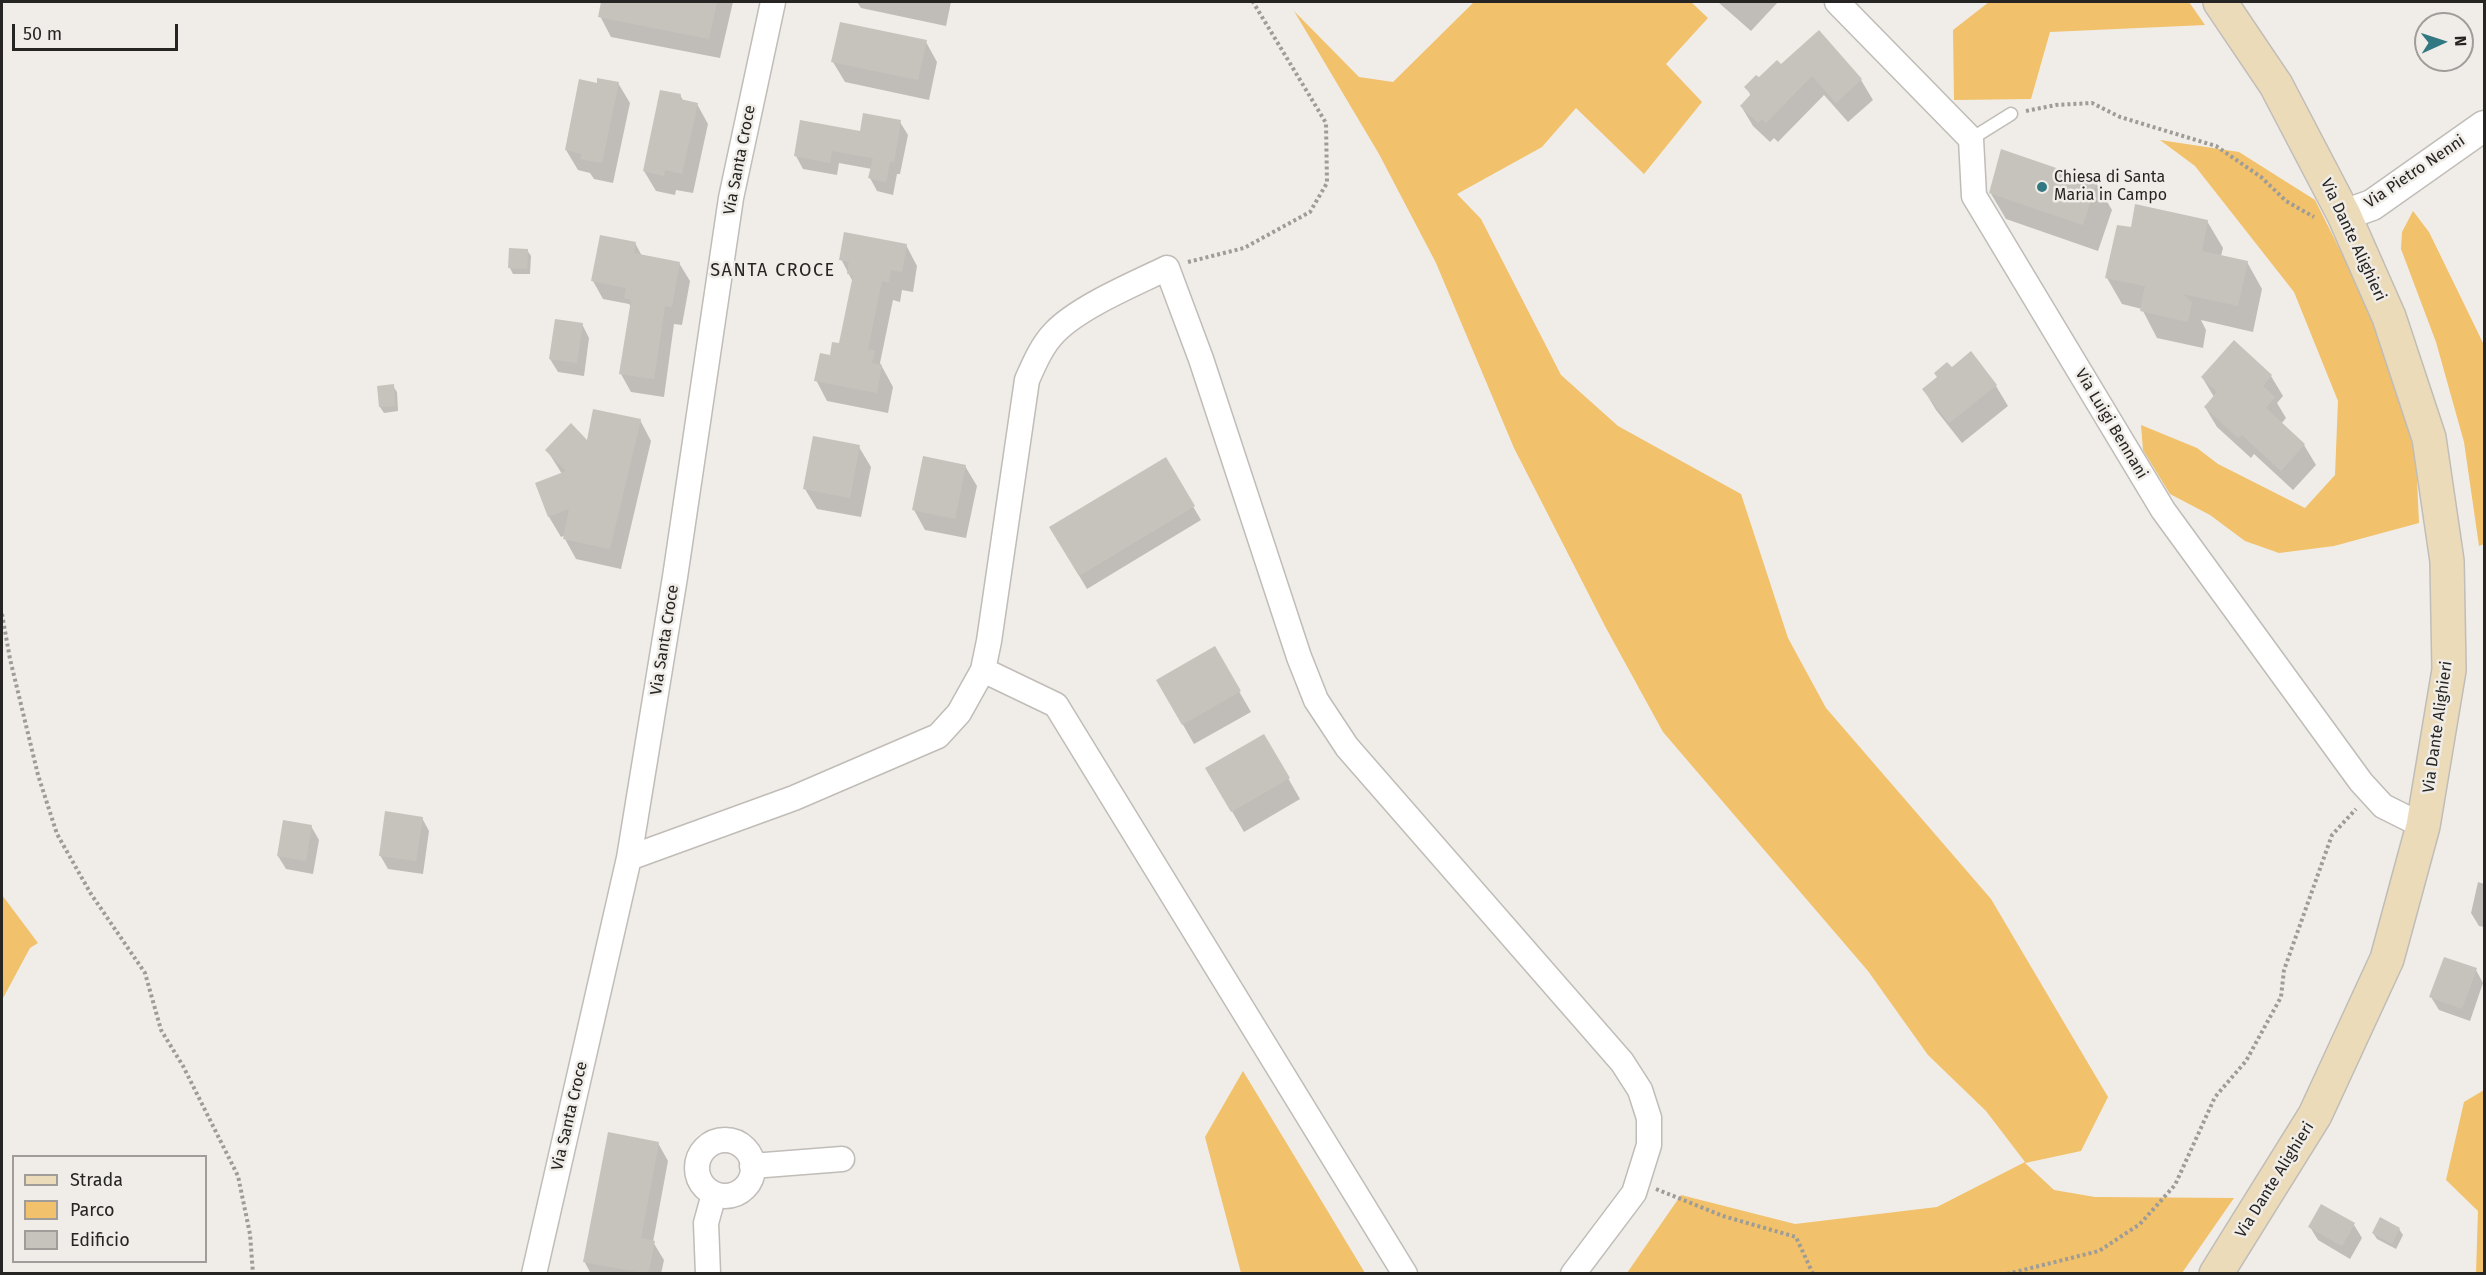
<!DOCTYPE html>
<style>
body{margin:0}
#map{position:relative;width:2486px;height:1275px;overflow:hidden;background:#f0ece7;font-family:"Fira Sans",sans-serif}
canvas{display:block}
.frame{position:absolute;inset:0;border:3px solid #262523;pointer-events:none}
.legend{position:absolute;left:12px;top:1155px;width:195px;height:108px;box-sizing:border-box;background:#f0ece7;border:2px solid #9f9c99;margin:0;padding:8px 10px;list-style:none;font-size:18px;color:#262523}
.legend li{display:flex;align-items:center;gap:12px;height:30px}
.legend b{width:30px;border:2px solid #9f9c99}
.north{position:absolute;left:2414px;top:12px;width:60px;height:60px;box-sizing:border-box;background:#f0ece7;border:2px solid #9f9c99;border-radius:50%;rotate:87deg;font-size:16px;font-weight:700;line-height:24px;text-align:center;color:#262523}
.north::after{content:'';display:block;margin:auto;width:21px;height:27px;background:#317883;clip-path:polygon(50% 0,100% 100%,50% 72%,0 100%)}
.scale{position:absolute;left:12px;top:24px;width:166px;height:27px;box-sizing:border-box;border:3px solid #262523;border-top:0;padding-left:8px;font-size:18px;line-height:21px;white-space:nowrap;color:#262523;-webkit-text-stroke:4px #f0ece7;paint-order:stroke}
</style>
<div id="map">
<canvas width="2486" height="1275"></canvas>
<div class="frame"></div>
<ul class="legend">
<li><b style="height:8px;background:#ebdbb9"></b>Strada</li>
<li><b style="height:16px;background:#f1c16b"></b>Parco</li>
<li><b style="height:16px;background:#c6c3bd"></b>Edificio</li>
</ul>
<div class="north">N</div>
<div class="scale">50 m</div>
</div>
<script>
const ctx = document.querySelector('canvas').getContext('2d');
ctx.lineJoin = 'round';
function fill(path, color) { ctx.fillStyle = color; ctx.fill(path, 'evenodd'); }
function strokePath(path, color, width, dash) { ctx.strokeStyle = color; ctx.lineWidth = width; ctx.lineCap = dash ? 'butt' : 'round'; ctx.setLineDash(dash || []); ctx.stroke(path); }
function label(font, color, halo, rows, align = 'center') {
  ctx.font = font + ' "Fira Sans",sans-serif'; ctx.lineWidth = 5; ctx.setLineDash([]); ctx.textBaseline = 'middle'; ctx.strokeStyle = halo; ctx.fillStyle = color; for (const [text, x, y, turn = 0] of rows) {
    ctx.save(); ctx.translate(x, y); ctx.rotate((+turn || 0) * Math.PI / 180); ctx.textAlign = isNaN(turn) ? turn : align; if (halo) ctx.strokeText(text, 0, 0); ctx.fillText(text, 0, 0); ctx.restore();
  }
}
fill(new Path2D(`
 M1474 2H1691L1708 18 1666 64 1702 102 1644 174 1576 108 1542 147 1457 194 1481 219 1561 375 1618 426 1741 494 1788 638 1826 708 1991 899 2108 1097 2081 1151 2025 1163 2054 1190 2095 1197 2234 1198 2182 1273H1627L1681 1195 1795 1224 1937 1207 2025 1162 1986 1111 1928 1055 1868 971 1663 732 1606 628 1514 448 1436 263 1379 154 1294 11 1359 77 1393 82Z
 M1989 2H2189L2205 25 2050 32 2031 99 1954 100 1953 30Z
 M2160 140 2239 152 2315 200 2382 334 2416 458 2419 523 2334 546 2279 553 2245 541 2210 515 2170 494 2143 450 2141 425 2197 448 2218 464 2305 508 2335 475 2338 401 2294 292 2195 166Z
 M2413 211 2429 232 2484 345V544L2479 546 2464 442 2436 342 2401 249 2402 232Z
 M2 895 38 943 30 948 2 1000Z
 M1243 1071 1365 1273H1241L1205 1137Z
 M2484 1090V1273L2476 1274 2478 1211 2446 1180 2464 1102Z`), '#f1c16b');
fill(new Path2D(`
 M603 2H733L720 58 611 37 600 16Z
 M857 2H951L946 26 861 8Z
 M1718 2H1778L1751 31Z
 M1818 33 1861 80 1873 100 1848 122 1824 95 1778 142 1774 138 1770 142 1753 126 1741 106 1751 96 1746 87 1781 66Z
 M926 42 937 62 929 100 845 82 833 62Z
 M618 83 630 103 613 183 594 179 590 173 578 170 566 150 598 85Z
 M680 95 684 102 697 104 708 124 693 193 676 190 675 195 656 191 644 171Z
 M900 122 908 135 900 174H897L893 195 877 191 870 178 872 169 839 163 837 175 803 169 796 156Z
 M2096 183 2112 210 2098 251 2006 219 1990 192Z
 M2207 221 2223 248 2221 256 2247 262 2262 289 2253 332 2201 320 2206 330 2203 348 2157 338 2142 309 2122 304 2107 278 2132 229Z
 M635 243 642 256 679 263 690 281 682 325 674 324 664 397 631 392 621 374 631 307 629 304 603 299 593 281Z
 M906 245 917 266 913 292 902 290 900 302 893 300 880 363 893 387 888 413 827 401 816 380 840 345 853 282 841 259Z
 M527 250 531 256 530 274H513L510 268Z
 M582 324 589 338 584 376 558 372 550 359Z
 M1971 354 1996 386 2008 406 1962 443 1936 410 1924 390Z
 M2271 376 2283 396 2277 403 2286 418 2281 424 2304 445 2316 465 2293 490 2254 454 2251 458 2217 427 2205 407 2214 397 2202 377Z
 M393 386 397 392 398 411 384 413 380 407Z
 M640 420 651 441 621 569 576 559 565 539 566 535 561 537 549 517 537 484 562 474 547 450 588 443Z
 M859 447 871 467 861 517 817 509 805 489Z
 M1165 459 1201 520 1087 589 1051 528Z
 M965 466 977 486 966 538 925 530 914 510Z
 M1214 648 1251 712 1194 744 1158 681Z
 M1264 736 1300 799 1244 832 1207 768Z
 M422 818 429 831 423 874 388 869 380 855Z
 M311 826 319 840 313 874 286 869 278 856Z
 M2478 882 2484 884V927L2479 926 2471 913Z
 M2476 970 2483 983 2470 1021 2439 1010 2431 997Z
 M658 1143 668 1161 653 1242 664 1260 661 1274H591L584 1261Z
 M2321 1206 2354 1225 2362 1238 2350 1259 2318 1240 2310 1227Z
 M2399 1229 2403 1235 2396 1249 2377 1239 2373 1233Z`), '#0003');
fill(new Path2D(`
 M601 2H717L709 39 598 17Z
 M840 22 927 40 918 80 831 62Z
 M1819 30 1862 79 1836 103 1812 76 1766 123 1762 119 1758 123 1740 106 1751 94 1744 87 1756 75 1759 77 1777 60 1781 64Z
 M597 78 619 82 602 163 580 159 582 154 565 150 579 79 597 83Z
 M660 90 681 94 680 99 698 103 682 174 665 170 664 176 643 171Z
 M863 113 901 120 894 162H890L886 182 868 178 873 158 832 151 830 163 794 156 800 120 860 131Z
 M2001 149 2097 182 2083 225 1989 193Z
 M2135 204 2208 220 2202 251 2248 261 2238 306 2183 294 2192 302 2188 322 2140 311 2145 286 2105 278 2117 225 2131 227Z
 M844 232 907 244 902 272 891 270 889 282 882 281 868 349 875 351 872 363 882 365 877 393 814 381 820 353 830 355 832 342 839 343 853 275 847 274 849 262 839 260Z
 M600 235 636 242 634 253 680 262 672 307 665 306 654 379 619 374 631 300 624 298 626 288 591 281Z
 M509 248 528 249 527 269 508 268Z
 M555 319 583 323 577 363 549 359Z
 M2234 340 2272 375 2263 386 2275 397 2266 408 2305 444 2281 471 2242 435 2238 438 2204 407 2217 392 2201 377Z
 M1971 351 1997 385 1949 423 1922 389 1937 377 1934 373 1947 362 1952 367Z
 M394 384 395 406 379 407 377 386Z
 M593 409 641 419 610 549 563 539 569 509 548 517 535 483 566 471 545 450 571 423 587 440Z
 M813 436 860 445 850 498 803 489Z
 M923 456 966 465 955 519 912 510Z
 M1166 457 1195 506 1079 576 1049 527Z
 M1215 646 1241 691 1182 725 1156 680Z
 M1264 734 1290 778 1231 812 1205 768Z
 M385 811 423 817 416 861 379 856Z
 M283 820 312 825 306 861 277 856Z
 M2444 957 2477 968 2462 1009 2429 997Z
 M608 1132 659 1142 641 1238 655 1241 648 1274 583 1262Z
 M2321 1204 2355 1223 2342 1246 2308 1227Z
 M2380 1217 2400 1228 2392 1244 2372 1233Z`), '#c6c3bd');
const service = new Path2D(`
 M1971 139 2011 114`);
const minor = new Path2D(`
 M1837 2 1971 139 1974 196 2163 510 2361 782 2383 806 2423 826
 M983 670 1056 705 1405 1274
 M629 858 794 798 938 736 959 713 983 670 989 641 1027 380C1034 364 1042 345 1055 332 1079 307 1134 284 1167 268L1201 359 1299 657 1316 700 1347 747 1622 1062 1640 1090 1649 1118V1145L1634 1193 1573 1274
 M697 1168a28 28 0 1 1 56 0a28 28 0 1 1-56 0Z
 M752 1166 842 1159
 M534 1274 629 858 675 577 731 198 773 2
 M708 1274 706 1223 714 1194`);
const tertiary = new Path2D(`
 M2344 215 2372 205 2484 126`);
const secondary = new Path2D(`
 M2216 1274 2315 1115 2387 959 2423 826 2449 670 2447 561 2429 438 2389 317 2344 215 2276 85 2220 2`);
strokePath(service, '#c0bcb7', 15);
strokePath(minor, '#c0bcb7', 27);
strokePath(tertiary, '#c0bcb7', 33);
strokePath(secondary, '#c0bcb7', 36);
strokePath(new Path2D(`
 M2026 111 2056 105 2092 103 2120 117 2216 146 2261 177 2286 201 2314 217
 M1188 262 1244 248 1310 212 1327 183 1326 123 1253 2
 M2 614 10 659 38 775 57 834 91 894 145 973 161 1030 183 1066 238 1176 250 1234 253 1274
 M1656 1189 1723 1216 1796 1237 1813 1274
 M2007 1274 2099 1251 2140 1224 2175 1185 2215 1097 2246 1061 2281 997 2284 970 2332 835 2356 809`), '#9e9c98', 4, [3, 3]);
strokePath(service, '#fff', 12);
strokePath(minor, '#fff', 24);
strokePath(tertiary, '#fff', 30);
strokePath(secondary, '#ebdbb9', 33);
for (const [x, y, r, color] of [
 [2042,187,6,"#317883"]
]) { const dot = new Path2D(); dot.arc(x, y, r, 0, 2 * Math.PI); ctx.fillStyle = color; ctx.fill(dot); strokePath(dot, '#f0ece7', 2); }
label('16px', '#262523', '#f0ece7', [
 ["Via Santa Croce",740,160,-79],
 ["Via Pietro Nenni",2415,172,-34],
 ["Via Dante Alighieri",2353,240,65],
 ["Via Luigi Bennani",2111,424,59],
 ["Via Santa Croce",665,640,-81],
 ["Via Dante Alighieri",2438,727,-82],
 ["Via Santa Croce",570,1116,-77],
 ["Via Dante Alighieri",2275,1180,-58]
]);
label('16px', '#262523', '#f0ece7', [
 ["Chiesa di Santa",2054,178],
 ["Maria in Campo",2054,196]
], 'left');
ctx.letterSpacing = '1.5px';
label('18px', '#262523', '#f0ece7', [
 ["SANTA CROCE",773,271]
]);
ctx.letterSpacing = '0px';
</script>
